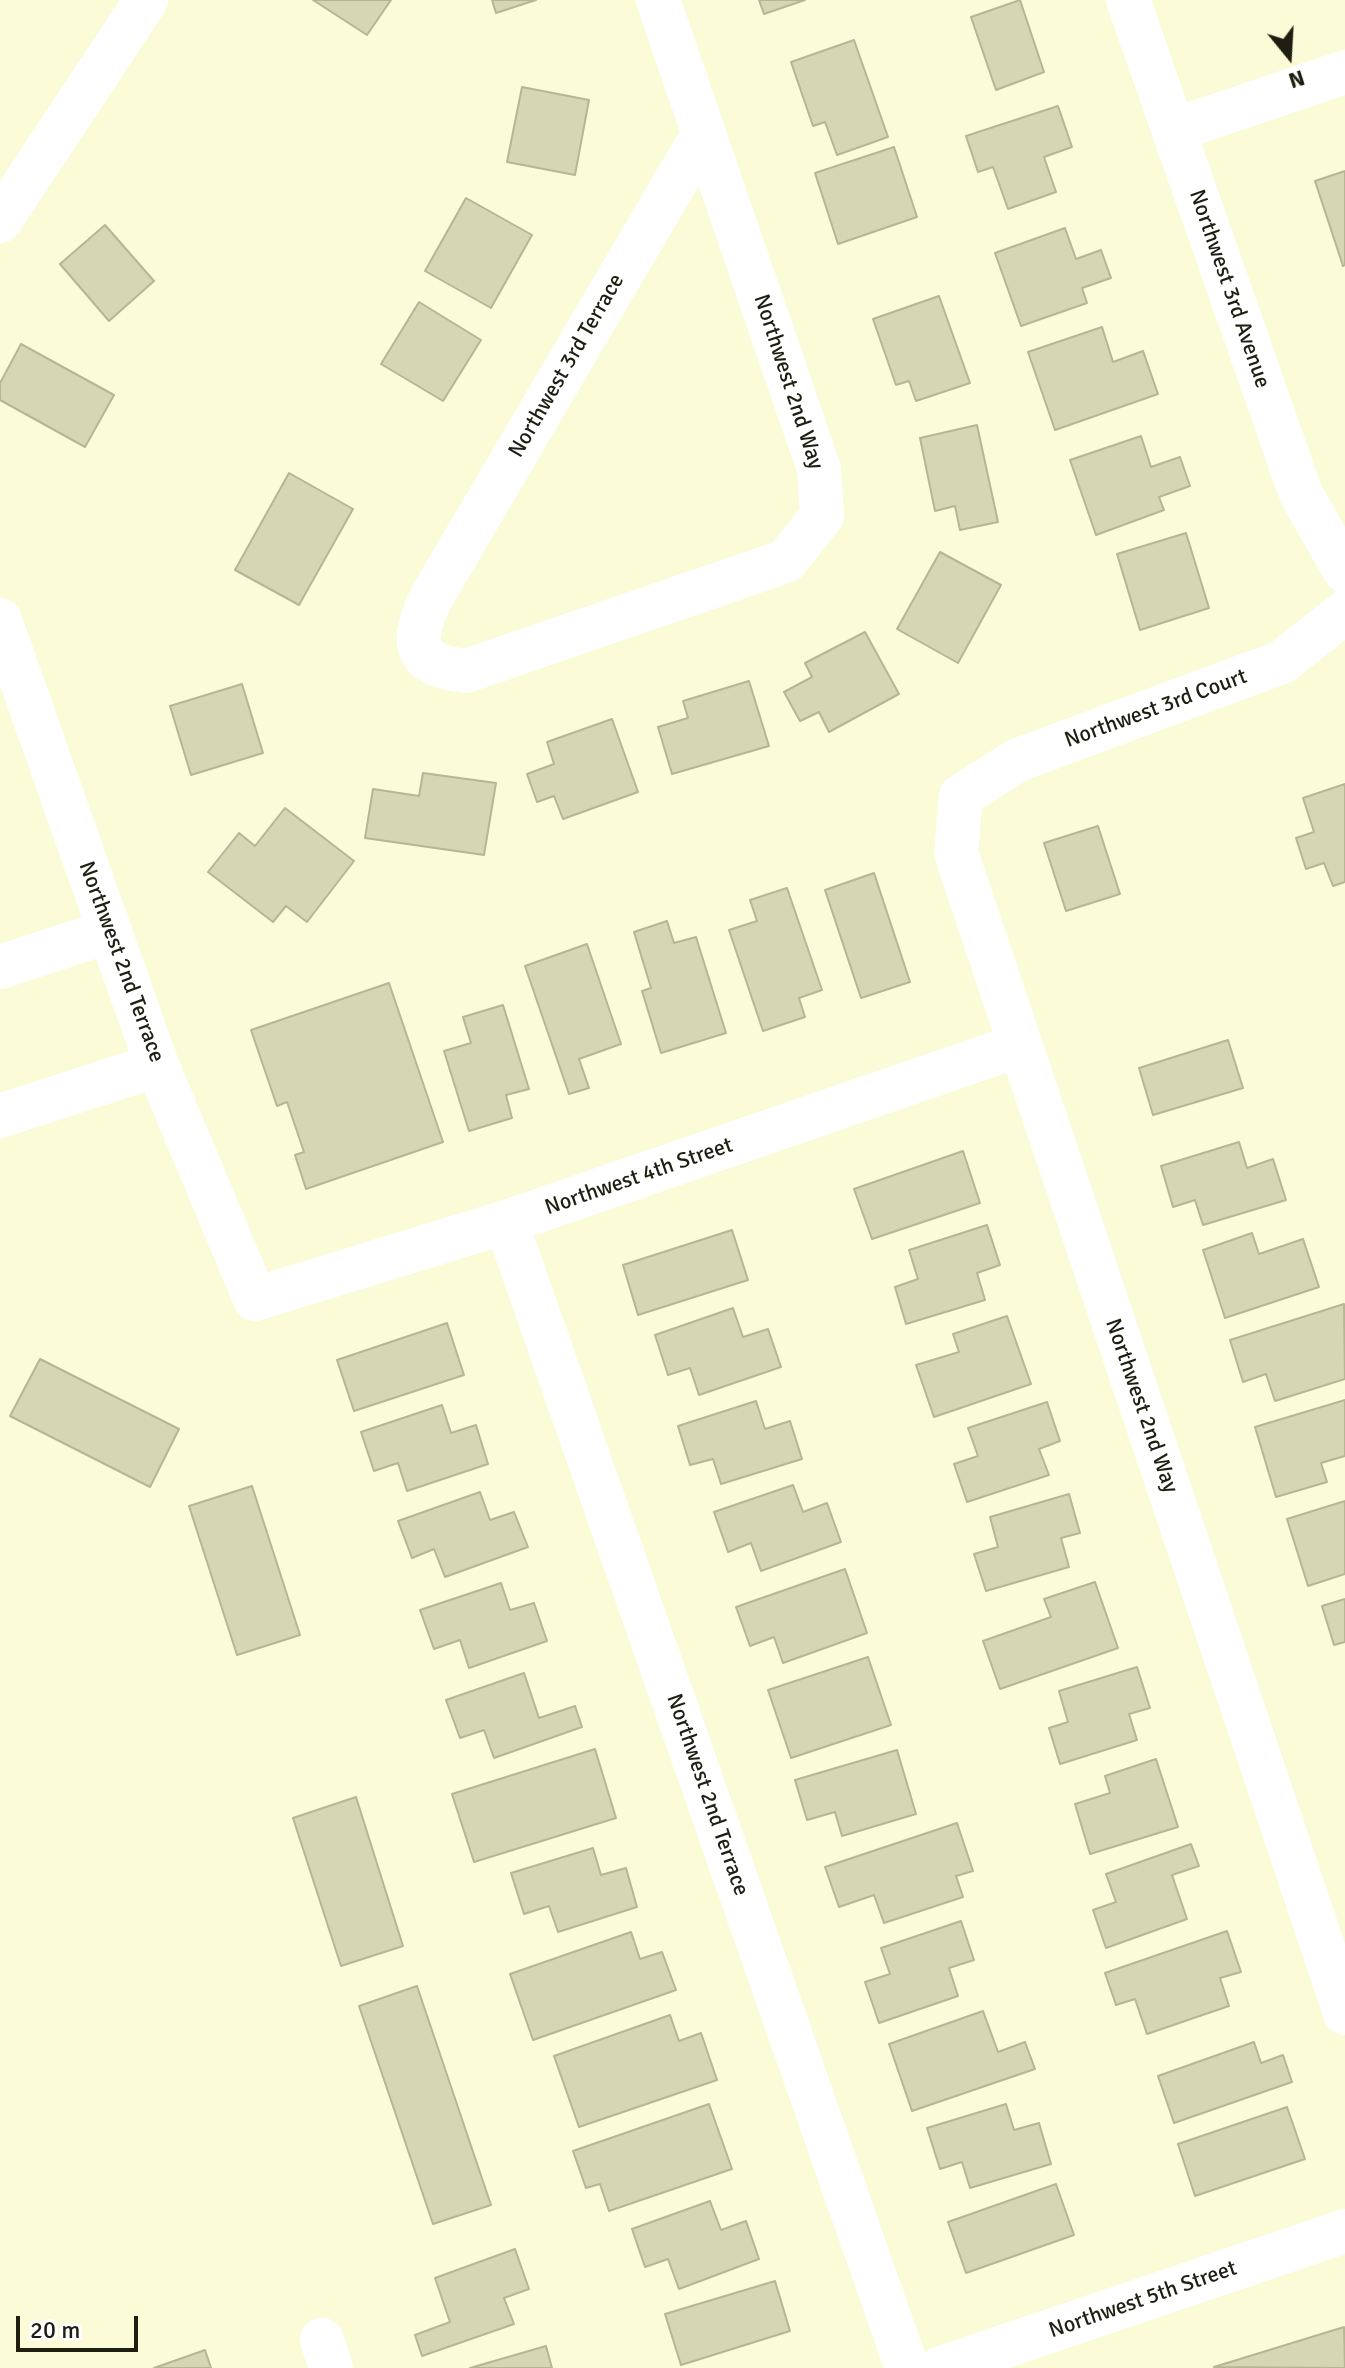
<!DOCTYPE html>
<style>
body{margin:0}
#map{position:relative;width:1345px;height:2368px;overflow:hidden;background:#fbfbd7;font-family:Signika,sans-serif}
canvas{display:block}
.north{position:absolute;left:1249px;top:16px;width:80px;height:80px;-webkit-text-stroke:6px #fff;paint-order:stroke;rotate:162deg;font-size:22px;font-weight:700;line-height:32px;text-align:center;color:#1e1e11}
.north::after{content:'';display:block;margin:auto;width:28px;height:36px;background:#1e1e11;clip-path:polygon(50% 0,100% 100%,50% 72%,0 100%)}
.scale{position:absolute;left:16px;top:2316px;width:122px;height:36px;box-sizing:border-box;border:4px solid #1e1e11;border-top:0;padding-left:10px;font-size:24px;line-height:28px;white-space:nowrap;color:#1e1e11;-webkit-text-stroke:6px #fff;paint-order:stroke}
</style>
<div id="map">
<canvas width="1345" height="2368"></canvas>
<div class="north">N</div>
<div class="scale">20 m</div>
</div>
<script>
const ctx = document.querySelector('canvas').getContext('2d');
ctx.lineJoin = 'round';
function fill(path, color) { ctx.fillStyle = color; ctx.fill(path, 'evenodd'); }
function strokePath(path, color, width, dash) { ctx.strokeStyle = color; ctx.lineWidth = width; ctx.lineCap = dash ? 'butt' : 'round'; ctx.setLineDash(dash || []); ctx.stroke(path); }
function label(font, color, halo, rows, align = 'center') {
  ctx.font = font + ' Signika,sans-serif'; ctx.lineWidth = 6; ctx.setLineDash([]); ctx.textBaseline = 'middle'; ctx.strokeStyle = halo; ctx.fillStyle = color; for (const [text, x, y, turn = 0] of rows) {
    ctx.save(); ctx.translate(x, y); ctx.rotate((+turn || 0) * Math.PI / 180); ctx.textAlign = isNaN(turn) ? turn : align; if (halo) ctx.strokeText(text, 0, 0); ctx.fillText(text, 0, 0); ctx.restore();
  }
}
const building = new Path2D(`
 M313 0H391L367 35Z
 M492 0H536L496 13Z
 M759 0H805L764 14Z
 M1020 0 1044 72 996 90 971 17Z
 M854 40 888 137 837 155 825 122 813 126 791 62Z
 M522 87 589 100 575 175 507 162Z
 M1058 106 1072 147 1044 157 1056 192 1008 209 993 167 978 172 966 136Z
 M894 147 917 217 838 244 815 173Z
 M1345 171V265L1343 266 1315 181Z
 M466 198 532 235 491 308 425 271Z
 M105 225 154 281 109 321 60 264Z
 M1065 228 1076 259 1101 250 1111 278 1082 288 1087 303 1021 326 995 253Z
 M939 296 970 383 916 401 909 381 896 385 873 319Z
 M419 302 481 340 443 401 381 364Z
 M1102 327 1113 362 1143 351 1158 394 1055 430 1028 352Z
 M21 344 114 395 85 447 0 400V383Z
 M977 425 998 522 960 530 955 506 935 511 920 438Z
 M1141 436 1151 467 1180 457 1190 486 1159 497 1164 510 1096 535 1070 460Z
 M289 473 353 509 299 605 235 570Z
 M1186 533 1209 608 1140 630 1117 554Z
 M940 552 1001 585 958 663 897 629Z
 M865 632 899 694 829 732 819 712 800 721 784 692 812 677 805 663Z
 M749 681 769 746 672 774 658 727 688 718 683 701Z
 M242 684 263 753 191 775 170 706Z
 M612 719 638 792 563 819 554 796 537 802 527 774 554 764 547 742Z
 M423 773 496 783 484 855 365 838 373 789 419 796Z
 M1345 784V882L1333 886 1324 863 1306 869 1296 838 1314 832 1303 798Z
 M285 808 354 861 307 922 286 906 273 922 208 872 239 833 255 846Z
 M1098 826 1120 894 1066 911 1044 843Z
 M874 873 910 982 861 998 825 890Z
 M787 888 822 990 799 998 805 1017 763 1031 729 930 757 921 750 900Z
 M667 921 674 943 696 937 726 1033 661 1053 642 991 651 988 634 932Z
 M587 944 621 1044 579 1059 589 1088 569 1094 525 966Z
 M389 983 443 1142 306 1189 295 1155 304 1152 287 1102 277 1106 251 1030Z
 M503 1005 529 1089 506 1095 512 1118 469 1131 444 1051 471 1043 463 1017Z
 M1228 1040 1243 1088 1153 1115 1139 1068Z
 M1239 1142 1247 1168 1273 1159 1286 1200 1203 1225 1195 1200 1173 1207 1161 1166Z
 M963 1151 980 1203 872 1239 854 1189Z
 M987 1225 1000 1265 977 1273 985 1300 906 1324 895 1287 918 1279 909 1250Z
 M732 1230 748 1280 638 1315 623 1265Z
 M1252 1233 1259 1254 1303 1239 1319 1287 1225 1318 1203 1250Z
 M1344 1304 1345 1379 1275 1401 1266 1374 1243 1382 1230 1340Z
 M733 1308 743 1337 768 1329 781 1367 699 1395 690 1368 668 1375 655 1335Z
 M1007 1316 1031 1384 934 1417 916 1365 959 1352 953 1334Z
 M447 1323 464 1375 354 1411 337 1360Z
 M40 1359 179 1429 150 1487 10 1416Z
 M1345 1400V1456L1321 1463 1327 1482 1276 1497 1255 1427Z
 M756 1401 765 1429 790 1421 802 1459 721 1484 713 1459 690 1465 678 1426Z
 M1047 1402 1060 1441 1039 1449 1049 1475 967 1502 954 1464 978 1456 968 1428Z
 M442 1405 451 1433 476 1425 488 1464 407 1491 398 1463 374 1471 361 1432Z
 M793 1485 803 1512 827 1503 841 1542 761 1571 751 1543 728 1552 714 1512Z
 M252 1486 300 1635 237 1655 189 1506Z
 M480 1492 490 1520 514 1512 528 1547 445 1577 434 1549 412 1558 398 1521Z
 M1069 1494 1080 1533 1061 1538 1069 1567 986 1591 974 1554 998 1547 990 1517Z
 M1345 1501V1574L1308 1586 1287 1519Z
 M845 1569 867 1633 783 1663 774 1637 750 1646 736 1607Z
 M1095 1582 1118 1648 1000 1689 983 1641 1051 1617 1044 1599Z
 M501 1583 510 1610 534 1603 547 1641 469 1668 460 1640 434 1649 420 1610Z
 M1345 1599V1642L1334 1645 1322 1606Z
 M868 1657 891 1725 791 1758 768 1690Z
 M1137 1667 1150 1708 1129 1714 1137 1740 1060 1764 1049 1728 1068 1722 1059 1691Z
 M524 1673 539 1718 575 1706 582 1727 494 1758 484 1730 460 1738 446 1700Z
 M595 1749 616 1818 474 1862 452 1794Z
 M897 1750 916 1814 842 1836 835 1812 807 1820 795 1780Z
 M1156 1759 1178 1827 1090 1854 1075 1804 1110 1793 1105 1776Z
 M356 1797 403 1946 341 1966 293 1818Z
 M957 1823 973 1871 956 1876 963 1897 884 1923 874 1895 839 1907 825 1867Z
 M1191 1844 1199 1866 1172 1875 1187 1919 1106 1948 1093 1910 1116 1902 1106 1874Z
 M593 1848 601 1875 626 1868 637 1907 558 1932 549 1906 524 1914 511 1873Z
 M961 1921 974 1960 949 1968 958 1996 879 2023 865 1982 890 1974 881 1948Z
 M1227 1931 1241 1972 1220 1978 1229 2006 1147 2034 1135 1999 1116 2005 1105 1973Z
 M631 1932 640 1959 662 1952 676 1990 533 2040 510 1974Z
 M417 1986 491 2205 433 2224 359 2006Z
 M983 2011 998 2052 1025 2042 1035 2069 912 2111 889 2044Z
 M670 2015 679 2041 701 2033 717 2080 579 2127 554 2056Z
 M1254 2042 1261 2063 1283 2055 1292 2082 1174 2123 1158 2076Z
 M709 2104 732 2169 609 2211 600 2184 586 2188 573 2151Z
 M1006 2104 1014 2130 1039 2123 1051 2164 970 2188 962 2162 940 2169 927 2128Z
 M1287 2107 1305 2159 1195 2196 1178 2144Z
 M1056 2184 1074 2235 966 2273 948 2222Z
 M710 2201 721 2230 746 2221 759 2259 679 2289 668 2259 645 2267 632 2229Z
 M515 2249 529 2289 504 2298 514 2324 422 2356 415 2335 450 2322 435 2278Z
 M775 2281 790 2331 681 2365 665 2314Z
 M1344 2327 1345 2368 1214 2367Z
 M546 2346 552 2368H470Z
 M205 2350 211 2368H154Z`);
fill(building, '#d6d6b2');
strokePath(building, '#b7b694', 2);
strokePath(new Path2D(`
 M658 0 819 469 822 516 786 561 466 671C412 665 410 643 431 598L703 135
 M1128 0 1301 494 1345 571
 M1174 130 1345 72
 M0 221 146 0
 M1345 612 1282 662 1018 760 961 796 956 853 1345 2013
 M0 620 157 1065 255 1299 506 1222 1020 1045
 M0 967 110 931
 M0 1116 157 1065
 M506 1222 907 2368
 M322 2340 331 2368
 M941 2368 1345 2231`), '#fff', 44);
label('22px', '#1e1e11', '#fff', [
 ["Northwest 3rd Avenue",1229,289,71],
 ["Northwest 3rd Terrace",567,366,-60],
 ["Northwest 2nd Way",788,382,72],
 ["Northwest 3rd Court",1156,709,-20],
 ["Northwest 2nd Terrace",121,962,70],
 ["Northwest 4th Street",639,1177,-19],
 ["Northwest 2nd Way",1141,1406,71],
 ["Northwest 2nd Terrace",707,1795,71],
 ["Northwest 5th Street",1143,2300,-19]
]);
</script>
